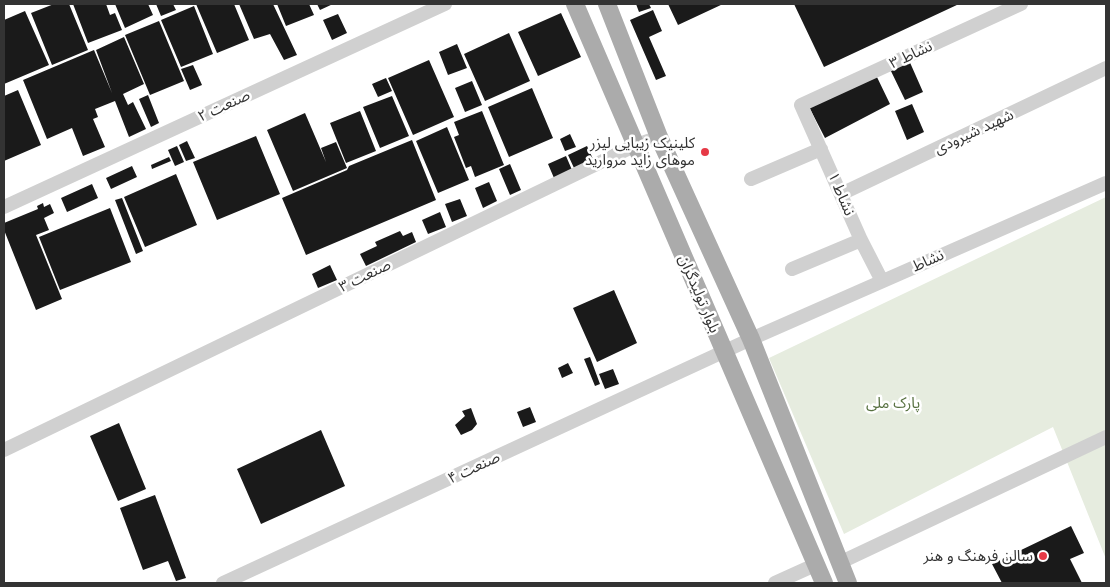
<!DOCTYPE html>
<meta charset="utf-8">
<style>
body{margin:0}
#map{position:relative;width:1110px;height:587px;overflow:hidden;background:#fff;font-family:Mulish,sans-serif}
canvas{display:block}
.frame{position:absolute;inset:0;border:5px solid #333;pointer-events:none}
</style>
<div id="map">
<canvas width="1110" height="587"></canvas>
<div class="frame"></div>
</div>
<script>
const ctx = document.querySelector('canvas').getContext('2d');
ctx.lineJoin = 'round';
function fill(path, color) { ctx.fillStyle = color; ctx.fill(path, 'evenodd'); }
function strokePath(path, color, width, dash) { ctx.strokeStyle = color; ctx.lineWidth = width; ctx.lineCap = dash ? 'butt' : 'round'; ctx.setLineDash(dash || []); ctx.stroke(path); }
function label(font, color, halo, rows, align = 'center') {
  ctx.font = font + ' Mulish,"Noto Sans Arabic",sans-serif'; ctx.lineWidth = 5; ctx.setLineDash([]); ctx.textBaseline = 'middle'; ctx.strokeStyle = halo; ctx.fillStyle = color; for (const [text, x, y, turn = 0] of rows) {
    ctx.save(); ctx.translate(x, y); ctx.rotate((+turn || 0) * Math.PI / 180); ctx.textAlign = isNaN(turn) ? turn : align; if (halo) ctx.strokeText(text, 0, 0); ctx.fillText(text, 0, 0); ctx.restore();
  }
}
fill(new Path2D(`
 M1106 197V559L1053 427 844 534 769 358Z`), '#e6ecdf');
fill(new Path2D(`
 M54 4H69L88 50 52 65 31 13Z
 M73 4H106L110 15 115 13 122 30 88 43Z
 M115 4H148L153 15 125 28Z
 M156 4H173L176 10 161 16Z
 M196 4H234L249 40 217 53Z
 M239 4H273L297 55 284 60 270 34 254 39Z
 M277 4H309L314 15 286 26Z
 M317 4H333L320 10Z
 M636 4H649L651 8 639 12Z
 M668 4H723L678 25Z
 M794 4H959L824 67Z
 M194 6 213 54 181 67 161 20Z
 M653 10 662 31 649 37 666 76 656 80 630 20Z
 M25 11 49 65 4 84V20Z
 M561 13 581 57 538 76 518 32Z
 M338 14 347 33 332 40 323 20Z
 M159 21 184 81 150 95 125 35Z
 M509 33 530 81 485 101 464 54Z
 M124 37 144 84 123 94 128 105 133 102 146 129 129 137 115 101 95 109 98 117 93 119 105 147 83 156 72 128 47 139 23 80 94 50 112 93 96 50Z
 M457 44 467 68 448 75 439 52Z
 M908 58 923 92 905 100 889 67Z
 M429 60 454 117 413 135 388 78Z
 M193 65 202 85 190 90 181 69Z
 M875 73 890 104 825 138 809 107Z
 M386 78 392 91 378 97 372 84Z
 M472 81 482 105 465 112 455 88Z
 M532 88 553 138 509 157 488 107Z
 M18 90 41 145 4 161V96Z
 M148 95 159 123 151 127 139 99Z
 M392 96 409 136 380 148 363 107Z
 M912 104 924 132 907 140 895 111Z
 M360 111 376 151 346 163 330 123Z
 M482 111 504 165 475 177 471 166 466 168 454 137 459 135 454 122Z
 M305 113 326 162 321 148 336 142 347 168 293 191 267 130Z
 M447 127 469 180 438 193 416 141Z
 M570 134 576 147 565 151 560 139Z
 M256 136 280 194 217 220 193 162Z
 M412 140 436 200 306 255 282 198 347 170 349 166Z
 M187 141 195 158 186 161 179 145Z
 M177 146 184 162 175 166 168 150Z
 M587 146 593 159 574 168 568 155Z
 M566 156 572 170 554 178 548 164Z
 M169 157 171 161 152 169 151 165Z
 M510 164 521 190 510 195 499 169Z
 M132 166 137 177 111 189 106 178Z
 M176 174 197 225 145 247 124 197Z
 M489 182 497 201 483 208 475 188Z
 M92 184 98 198 67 212 61 198Z
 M122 198 143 251 136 254 115 200Z
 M460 199 467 216 452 222 445 204Z
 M43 203 44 207 50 204 54 213 44 218 49 230 36 235 62 299 36 310 4 230V223L38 209 37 206Z
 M110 208 131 262 60 290 39 237Z
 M440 212 446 227 428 234 422 220Z
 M400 231 403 236 412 232 416 242 366 266 360 254 377 246 375 242Z
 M330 265 337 280 318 288 312 274Z
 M614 290 637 343 597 362 573 308Z
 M590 357 600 384 595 386 584 359Z
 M568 363 573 373 562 378 558 368Z
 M613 369 619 384 605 389 599 374Z
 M530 407 536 422 523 427 517 412Z
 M471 408 477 424 472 430 461 435 455 425 465 416 462 411Z
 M119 423 146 489 118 501 90 436Z
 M321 430 345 486 261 524 237 469Z
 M155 495 186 578 176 581 168 561 143 570 120 508Z
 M1071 526 1084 553 1070 559 1082 583H1002L992 564Z`), '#1a1a1a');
strokePath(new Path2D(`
 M751 179 821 149
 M841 194 1106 68
 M4 207 445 4
 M792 269 861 240
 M882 281 861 240 801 105 1021 4
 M4 450 636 145 659 137
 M839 563 1106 437
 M223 583 751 339 1106 183
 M775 583 817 564`), '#d0d0d0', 14);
strokePath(new Path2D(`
 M575 4 824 583
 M607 4 659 137 751 339 848 583`), '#ababab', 18);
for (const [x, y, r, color] of [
 [705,152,5,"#e63946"],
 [1043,556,5,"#e63946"]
]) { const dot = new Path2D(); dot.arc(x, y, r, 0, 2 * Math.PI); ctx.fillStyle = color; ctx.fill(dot); strokePath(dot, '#fff', 2); }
label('15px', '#333', '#fff', [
 ["نشاط ۳",911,55,-25],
 ["صنعت ۲",224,106,-25],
 ["شهید شیرودی",974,132,-25],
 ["نشاط ۱",841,194,67],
 ["نشاط",928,261,-24],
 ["صنعت ۳",365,276,-26],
 ["بلوار تولیدگران",699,294,67],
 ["صنعت ۴",474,468,-25]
]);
label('15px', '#333', '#fff', [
 ["کلینیک زیبایی لیزر",695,143],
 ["موهای زاید مروارید",695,160],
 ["سالن فرهنگ و هنر",1033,556]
], 'right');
label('15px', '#56703f', '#fff', [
 ["پارک ملی",893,403]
]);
</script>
